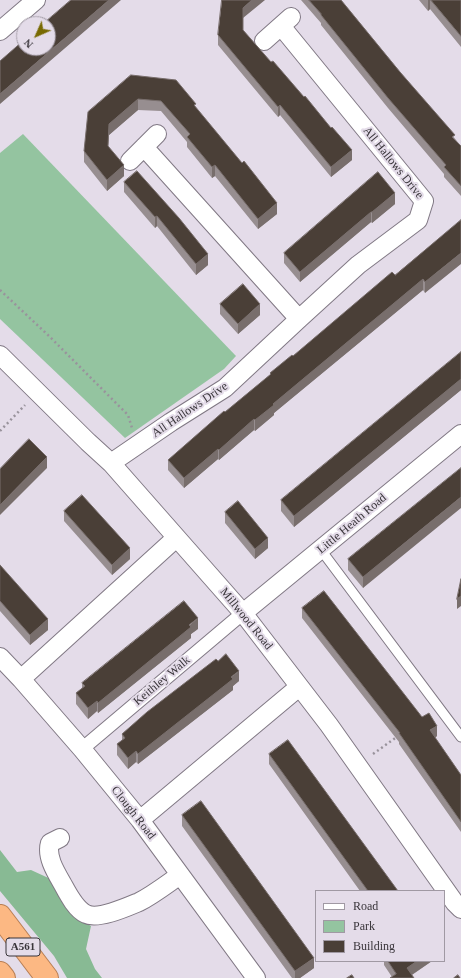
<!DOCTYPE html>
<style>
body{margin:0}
#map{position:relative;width:461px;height:978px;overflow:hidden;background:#e4dce9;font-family:Georgia,serif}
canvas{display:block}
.legend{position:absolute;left:315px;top:890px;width:130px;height:72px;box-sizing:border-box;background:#e4dce9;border:1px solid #a099a3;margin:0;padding:5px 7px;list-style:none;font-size:12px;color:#39353a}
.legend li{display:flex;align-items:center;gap:8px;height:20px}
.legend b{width:20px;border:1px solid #a099a3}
.north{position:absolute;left:16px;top:16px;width:40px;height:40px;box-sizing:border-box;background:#e4dce9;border:1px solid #a099a3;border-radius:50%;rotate:225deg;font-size:11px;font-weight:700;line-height:16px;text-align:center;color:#39353a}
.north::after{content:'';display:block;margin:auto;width:14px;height:18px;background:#786a02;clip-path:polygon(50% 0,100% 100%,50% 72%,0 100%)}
</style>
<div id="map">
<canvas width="461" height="978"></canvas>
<ul class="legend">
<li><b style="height:5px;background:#fff"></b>Road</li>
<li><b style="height:11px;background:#94c4a0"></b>Park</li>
<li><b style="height:11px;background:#4a3f37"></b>Building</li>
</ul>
<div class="north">N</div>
</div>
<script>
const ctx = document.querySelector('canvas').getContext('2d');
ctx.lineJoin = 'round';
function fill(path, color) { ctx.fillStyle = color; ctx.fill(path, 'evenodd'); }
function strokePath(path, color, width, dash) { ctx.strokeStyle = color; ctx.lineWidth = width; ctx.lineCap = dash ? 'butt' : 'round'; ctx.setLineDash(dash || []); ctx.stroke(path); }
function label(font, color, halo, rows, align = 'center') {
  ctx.font = font + ' Georgia,serif'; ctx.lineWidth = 4; ctx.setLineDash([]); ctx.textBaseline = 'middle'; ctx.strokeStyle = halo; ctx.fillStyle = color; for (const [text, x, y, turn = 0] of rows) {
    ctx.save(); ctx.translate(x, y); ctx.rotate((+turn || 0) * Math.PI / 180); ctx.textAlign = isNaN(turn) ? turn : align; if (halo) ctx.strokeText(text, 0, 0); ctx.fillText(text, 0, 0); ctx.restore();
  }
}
fill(new Path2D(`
 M23 134 236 356 224 369 125 438 0 319V153Z`), '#94c4a0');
fill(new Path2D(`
 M0 850 17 872 31 870 55 881 78 919 91 926 86 949 95 969 102 978H67L54 956 0 891Z`), '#88ba94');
const service = new Path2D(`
 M321 550 461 737`);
const pedestrian = new Path2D(`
 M82 749 243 613`);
const minor = new Path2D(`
 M0 31 36 0
 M264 41 291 17
 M144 147 299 319
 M130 161 157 134
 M0 355 88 442 111 463 243 613 329 725 455 903 461 909
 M111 463 171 422 225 388 299 319 358 265 418 220 424 201 281 26
 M243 613 461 434
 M0 657 21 679 82 749 140 820 256 978
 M21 679 176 538
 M140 820 299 687
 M60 838 50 843C46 856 55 871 62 883 67 892 75 909 86 914 98 920 127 907 139 902 153 895 167 884 180 875`);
const trunk = new Path2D(`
 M0 916 47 978
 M0 973 4 978`);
strokePath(service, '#807884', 11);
strokePath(pedestrian, '#807884', 15);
strokePath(minor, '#807884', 20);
strokePath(trunk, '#b87f55', 24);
strokePath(new Path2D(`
 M0 290 49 336 128 415 132 428
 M0 431 25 405
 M373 754 398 736`), '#99939c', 2.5, [2, 3]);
strokePath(service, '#fff', 9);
strokePath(pedestrian, '#fff', 13);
strokePath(minor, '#fff', 18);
strokePath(trunk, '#fcb883', 22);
fill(new Path2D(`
 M301 0H341L461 146V196L444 177V174L388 108 321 25V23Z
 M419 0H461V47L430 9 428 11Z
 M243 18V30L352 160 331 177 280 115 278 117 218 45V35Z
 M131 75 196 108 277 214 258 229 215 176 212 178 187 147V142L161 111 138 110 109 135 108 146 124 176 107 191 84 162V151Z
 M378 172 395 204 372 223 371 222 300 282 284 263V253Z
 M124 182 208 265 196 275 157 226 155 228 124 192Z
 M461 220 425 293 423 290 274 413V415L255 431 254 430 219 460 218 459 184 488 168 470V460L225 412 270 375V373L293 356 395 275Z
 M220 304 260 315 238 334 220 314Z
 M461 352V390L294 527 281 511V500Z
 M461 468 363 588 348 570V559Z
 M64 511 130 559 112 575 64 521Z
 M225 512 268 548 255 559 225 523Z
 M0 565 48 630 30 645 0 611Z
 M302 608 437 736 435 738 461 775V832L399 744V742L302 618Z
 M198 629 191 634V638L98 713 97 711 88 719 76 704V693L82 688V683Z
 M218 661 239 681 233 686V690L138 764 136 762 128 769 117 755V744L122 740V734Z
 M269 754 398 891H360L269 764Z
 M182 815 314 968 300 978H292L182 826Z
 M384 961H432L412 975 392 977 384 965Z`), '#978e90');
fill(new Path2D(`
 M109 0H121L0 104V94Z
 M252 0H265L243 18V8Z
 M428 0H430V9L428 11Z
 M138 99V110L109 135V124Z
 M280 105V115L278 117V107Z
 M352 150V160L331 177V167Z
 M124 165V176L107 191V180Z
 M215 165V176L212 178V167Z
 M395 193V204L372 223V212Z
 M277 203V214L258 229V219Z
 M371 212V222L300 282V272Z
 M157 216V226L155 228V217Z
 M461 253V264L425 293V282Z
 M208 254V265L196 275V264Z
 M423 279V290L274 413V415L255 431V420L273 404Z
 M260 304V315L238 334V324Z
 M461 379V390L294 527V516Z
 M254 419V430L219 460V450Z
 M218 449V459L184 488V478Z
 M47 457V468L0 515V505Z
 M461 497V508L363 588V577Z
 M268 538V548L255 559V549Z
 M130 548V559L112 575V565Z
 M461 596V606L457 609V599Z
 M198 618V629L191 634V638L98 713V703Z
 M48 619V630L30 645V635Z
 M239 671V681L233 686V690L138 764V754Z
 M97 701V711L88 719V708Z
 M437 726V736L430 741V730Z
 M136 751V762L128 769V758Z
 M314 958V968L300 978H295V971Z
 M417 961H432L407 978V968Z`), '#786e6c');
const building = new Path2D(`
 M71 0H109L0 94V61L24 40V48H48V24H43Z
 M222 0H252L243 8V30L271 62 273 61 304 97 305 96 331 128 332 127 352 150 331 167 280 105 278 107 218 35Z
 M309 0H341L400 72 455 135 452 137 461 146V186L444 167 446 165 388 98 321 15V14Z
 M431 0H461V36Z
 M131 75 176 80 196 104 194 105 242 163 244 161 277 203 258 219 215 165 212 167 187 137 190 134 161 101 138 99 109 124 108 146 124 165 107 180 84 151 88 112Z
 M137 171 179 218 208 254 196 264 157 216 155 217 124 182Z
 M378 172 395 193 372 212H371L300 272 284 253Z
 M461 220V253L425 282 423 279 273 404 274 405 255 420 254 419 219 450 218 449 184 478 168 460 224 411 225 412 271 374 270 373 292 355 293 356 392 272 395 275Z
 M243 284 260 304 238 324 220 304Z
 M461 352V379L294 516 281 500Z
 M29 439 47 457 0 505V469Z
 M461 468V497L363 577 348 559Z
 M82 495 130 548 112 565 64 511Z
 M238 501 268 538 255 549 225 512Z
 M0 565 48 619 30 635 0 601Z
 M461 579V596L457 599Z
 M324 591 422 717 429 713 437 726 430 730 461 775V822L399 733H400L302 608Z
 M184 601 198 618 189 625 191 627 98 703 97 701 88 708 76 693 85 686 82 683Z
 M226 654 239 671 231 677 233 679 138 754 136 751 128 758 117 744 125 738 122 734 147 712 216 659 218 661Z
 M288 740 398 891H368L269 754Z
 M201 801 314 958 295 971 182 815Z
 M388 961H417L407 968 414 978H390L396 974Z
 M352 975 354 978H347Z
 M458 975 460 978H454Z`);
fill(building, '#4a3f37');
strokePath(building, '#786e6c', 1);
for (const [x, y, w] of [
 [23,947,34]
]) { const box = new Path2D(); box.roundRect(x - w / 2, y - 9, w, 18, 3); ctx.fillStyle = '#e4dce9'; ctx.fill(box); strokePath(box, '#39353a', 1); }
label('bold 11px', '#39353a', null, [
 ["A561",23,947]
]);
label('12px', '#39353a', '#e4dce9', [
 ["All Hallows Drive",393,163,51],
 ["All Hallows Drive",190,410,-34],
 ["Little Heath Road",352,524,-40],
 ["Millwood Road",246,619,51],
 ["Keithley Walk",162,681,-40],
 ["Clough Road",133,813,52]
]);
</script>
